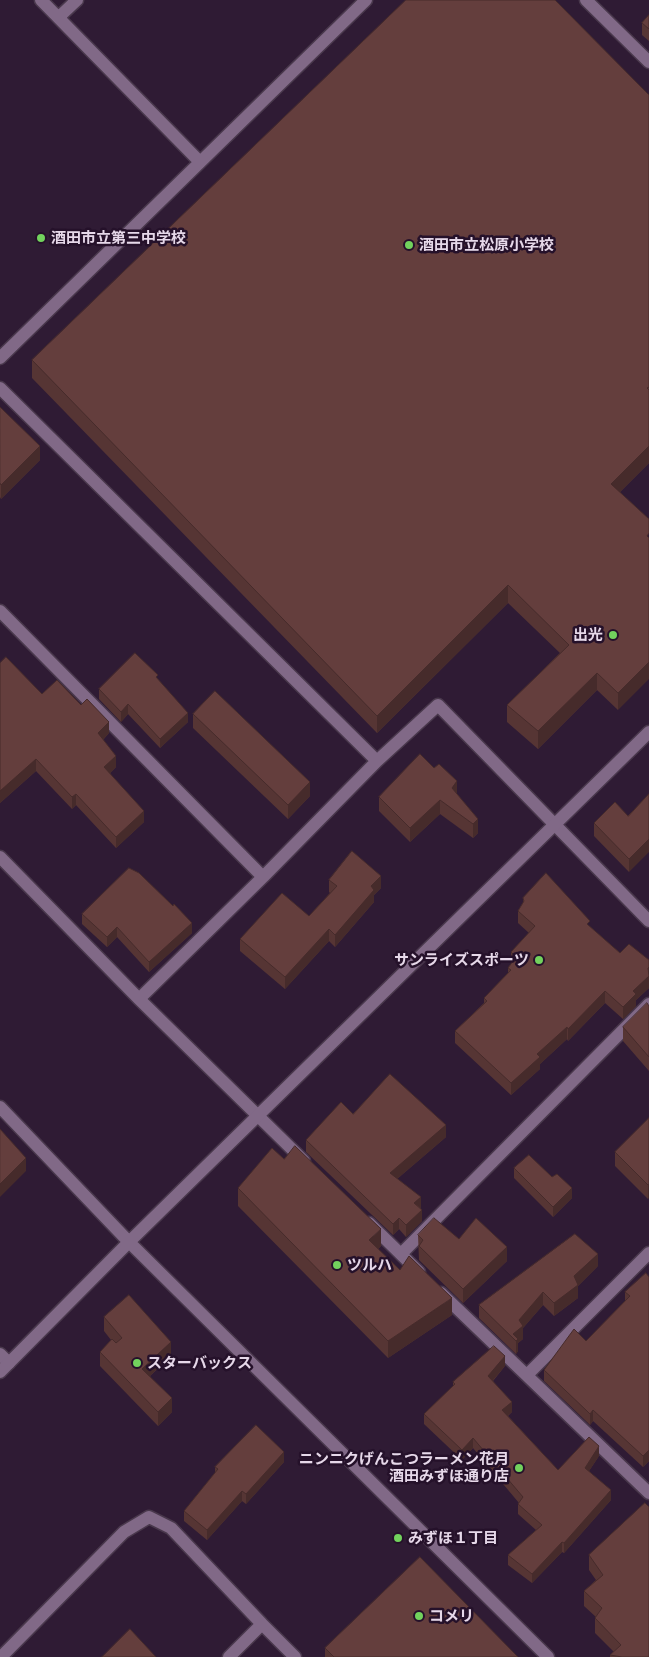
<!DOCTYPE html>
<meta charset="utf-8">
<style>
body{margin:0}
canvas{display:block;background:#2f1b34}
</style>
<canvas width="649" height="1657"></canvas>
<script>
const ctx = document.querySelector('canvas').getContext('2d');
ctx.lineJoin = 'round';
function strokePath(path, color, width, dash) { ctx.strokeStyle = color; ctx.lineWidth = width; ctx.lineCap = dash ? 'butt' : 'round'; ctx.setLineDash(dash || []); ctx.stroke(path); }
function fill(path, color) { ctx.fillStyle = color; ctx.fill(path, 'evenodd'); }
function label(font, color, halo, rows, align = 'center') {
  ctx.font = font + ' "Crimson Pro","Noto Sans JP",serif'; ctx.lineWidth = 5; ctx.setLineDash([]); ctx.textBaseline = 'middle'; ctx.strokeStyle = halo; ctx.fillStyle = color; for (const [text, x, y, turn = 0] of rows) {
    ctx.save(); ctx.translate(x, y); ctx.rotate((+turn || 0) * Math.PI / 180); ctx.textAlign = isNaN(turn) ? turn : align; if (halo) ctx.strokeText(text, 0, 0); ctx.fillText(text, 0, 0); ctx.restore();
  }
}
const street = new Path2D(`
 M41 0 200 162
 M586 0 649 62
 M59 17 77 0
 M0 358 366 0
 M0 388 377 761 438 705 649 921
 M0 611 263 877 377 761
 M0 857 139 999 304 1161
 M139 999 263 877
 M369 1223 419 1272
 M401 1254 649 1004
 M441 1293 649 1493
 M0 1354 9 1363
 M527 1375 649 1253
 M1 1657 124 1532 149 1517 171 1528 262 1624 295 1657
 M229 1657 262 1624`);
const secondary = new Path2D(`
 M0 1107 129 1242 548 1657
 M0 1372 129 1242 649 732`);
strokePath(street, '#49384c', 15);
strokePath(secondary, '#49384c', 15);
strokePath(street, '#816987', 12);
strokePath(secondary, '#816987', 12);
fill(new Path2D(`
 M649 15V41L642 35V23Z
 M649 95V463L620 492 618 710 597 690 538 749 507 722V705L560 653 508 603 377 733 32 378V360Z
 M0 407 40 460 1 499 0 497Z
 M0 663 42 694 81 705 109 733 103 740 116 767 110 773 144 822 116 848 76 805 72 809 36 771 0 803Z
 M158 680 188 722 160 748 128 714 121 722 99 699V689Z
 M193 714 310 796 288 819 193 728Z
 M457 794 478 833 473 838 440 814 410 842 379 811V797Z
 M649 794 629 872 594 836V823L628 816Z
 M329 880 381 888 374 895V902L335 947 329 941 285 989 240 951V939L309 916 330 893 329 892Z
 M523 898 590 927 620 953 649 960V988L636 1000V1006L623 1019 605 1003 568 1041 567 1039 540 1064V1069L511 1095 455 1043V1031L484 1003V998L508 973V968L511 964V952L529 933 518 923V911L523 903Z
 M82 914 192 933 149 972 117 937 107 947 82 924Z
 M649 1006V1071L623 1041V1027Z
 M353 1114 446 1137 397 1179 421 1208 422 1221 406 1237 399 1229 393 1235 306 1152V1140Z
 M649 1118 648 1199 615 1166V1152Z
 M284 1159 381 1246 378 1249 400 1270 452 1315 388 1358 238 1206V1188Z
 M514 1168 572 1198 553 1217 514 1178Z
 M418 1235 459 1239 507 1261 463 1303 419 1260Z
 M598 1266 578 1286V1298L554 1316 543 1305 523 1328V1339L518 1343V1351L516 1354 479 1318V1305Z
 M649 1277V1461L643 1467 593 1421 590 1425 587 1422 544 1381V1370L586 1341 625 1301V1292Z
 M104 1317 171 1356 150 1376 172 1412 158 1426 100 1366V1352L111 1340 104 1331Z
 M505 1366 493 1381 512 1412 508 1416 558 1470 599 1456 589 1471 611 1500 564 1553 562 1552 532 1583 508 1565V1555L536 1530 518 1514V1504L519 1503 473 1448 462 1460 424 1424V1414L453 1386V1382Z
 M284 1462 246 1504 242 1501 207 1540 184 1521V1511L215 1473V1467Z
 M645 1503 649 1657H610V1655L614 1652 595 1633V1618L596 1617 584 1606V1591L596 1580 589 1570V1555Z
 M325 1648 518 1657H325Z`), '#563534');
fill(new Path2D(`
 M40 446V460L1 499V485Z
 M649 446V463L611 501V484Z
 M508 585V603L377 733V716Z
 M649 662V679L618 710V693Z
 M597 673V690L538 749V731Z
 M128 704V714L121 722V712Z
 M188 713V722L160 748V739Z
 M109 722V733L98 745V733Z
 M116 756V767L104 779V767Z
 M36 759V771L0 803V791Z
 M457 781V795L452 788Z
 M310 782V796L288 819V805Z
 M76 794V805L72 809V797Z
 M440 800V814L410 842V828Z
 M144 811V822L116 848V837Z
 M478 819V833L473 838V824Z
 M649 839V852L629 872V859Z
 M381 876V888L374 895V902L335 947V935L371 886Z
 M192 923V933L149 972V962Z
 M117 927V937L107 947V937Z
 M329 929V941L285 989V977Z
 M649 967V988L636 1000V1006L623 1019V1007Z
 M605 991V1003L568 1041V1029Z
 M567 1027V1039L540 1064V1069L511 1095V1083L537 1054Z
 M446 1125V1137L390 1185V1173Z
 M26 1158V1171L0 1197V1184Z
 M649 1184V1198L648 1199V1185Z
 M572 1188V1198L553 1217V1207Z
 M421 1197V1208L414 1203Z
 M422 1210V1221L406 1237V1225Z
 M399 1218V1229L393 1235V1224Z
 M381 1229V1246L369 1258V1240Z
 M507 1247V1261L463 1303V1289Z
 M598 1254V1266L578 1286V1298L554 1316V1303L574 1276Z
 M543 1292V1305L523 1328V1339L518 1343V1351L516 1354V1341L513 1334 519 1320Z
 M452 1298V1315L388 1358V1341Z
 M171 1342V1356L142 1383V1369Z
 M505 1356V1366L488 1386V1376Z
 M172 1398V1412L158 1426V1412Z
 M512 1402V1412L502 1420V1410Z
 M593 1410V1421L590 1425V1414Z
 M473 1438V1448L462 1460V1450Z
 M599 1446V1456L585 1477V1468Z
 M649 1450V1461L643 1467V1456Z
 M284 1452V1462L246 1504V1494Z
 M611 1490V1500L564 1553V1543Z
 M242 1491V1501L207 1540V1530Z
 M562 1542V1552L532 1583V1574Z`), '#462b2b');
const building = new Path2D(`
 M406 0H555L649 95V387L647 388 649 390V446L611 484 649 519V533L647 536 649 538V662L618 693 597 673 538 731 507 705 569 645 508 585 377 716 32 360Z
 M649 15V29L642 23Z
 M0 407 40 446 1 485 0 483Z
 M135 653 158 675 156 677 188 713 160 739 128 704 121 712 99 689Z
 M6 657 42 694 57 680 81 705 87 699 109 722 98 733 116 756 104 767 144 811 116 837 76 794 72 797 36 759 0 791V663Z
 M215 691 310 782 288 805 193 714Z
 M420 754 434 768 439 764 457 781 452 788 478 819 473 824 440 800 410 828 379 797Z
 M649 794V839L629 859 594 823 615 802 628 816Z
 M352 851 381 876 371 886 374 890 335 935 329 929 285 977 240 939 282 893 309 916 337 886 329 880Z
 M129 868 139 873 173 906 174 904 192 923 149 962 117 927 107 937 82 914Z
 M546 873 590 921 587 924 620 953 629 944 649 960V967L648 968 649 976 633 991 636 994 623 1007 605 991 568 1029 567 1027 537 1054 540 1057 511 1083 455 1031 487 1001 484 998 511 970 508 968 516 957 511 952 535 926 518 911 524 901 523 898Z
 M647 1003 649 1006V1057L623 1027Z
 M390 1074 446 1125 390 1173 421 1197 414 1203 422 1210 406 1225 399 1218 393 1224 306 1140 341 1102 353 1114Z
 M649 1118V1184L648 1185 615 1152Z
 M0 1129 26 1158 0 1184Z
 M295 1146 381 1229 369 1240 400 1270 409 1256 452 1298 388 1341 238 1188 272 1148 284 1159Z
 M529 1155 552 1177 557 1174 572 1188 553 1207 514 1168Z
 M434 1218 459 1239 476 1218 507 1247 463 1289 419 1246 423 1240 418 1235Z
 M575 1234 598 1254 574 1276 578 1285 554 1303 543 1292 519 1320 523 1326 513 1334 518 1339 516 1341 479 1305Z
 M646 1273 649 1277V1450L643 1456 593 1410 590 1414 587 1411 544 1370 574 1329 586 1341 630 1296 625 1292Z
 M129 1295 171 1342 142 1369 172 1398 158 1412 100 1352 112 1339 116 1343 122 1338 104 1317Z
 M494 1346 505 1356 488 1376 512 1402 502 1410 558 1470 589 1437 599 1446 585 1468 611 1490 564 1543 562 1542 532 1574 508 1555 542 1525 518 1504 523 1497 473 1438 462 1450 424 1414 455 1384 453 1382Z
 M256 1425 284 1452 246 1494 242 1491 207 1530 184 1511 218 1469 215 1467Z
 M645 1503 649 1507V1657H622L610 1655 621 1645 595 1618 602 1608 584 1591 603 1575 589 1555Z
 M420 1557 518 1657H334L325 1648Z
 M130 1629 156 1657H102Z`);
fill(building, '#643e3d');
strokePath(building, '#462b2b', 1);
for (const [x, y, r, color] of [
 [41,238,5,"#72d25d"],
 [409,245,5,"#72d25d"],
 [613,635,5,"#72d25d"],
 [539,960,5,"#72d25d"],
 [337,1265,5,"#72d25d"],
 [137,1363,5,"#72d25d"],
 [519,1468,5,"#72d25d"],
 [398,1538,5,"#72d25d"],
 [419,1616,5,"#72d25d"]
]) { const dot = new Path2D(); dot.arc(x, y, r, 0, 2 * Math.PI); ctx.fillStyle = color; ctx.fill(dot); strokePath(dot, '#25112a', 2); }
label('bold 15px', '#e6d8e9', '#25112a', [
 ["酒田市立第三中学校",51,238],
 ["酒田市立松原小学校",419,245],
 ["出光",603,635,"right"],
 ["サンライズスポーツ",529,960,"right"],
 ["ツルハ",347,1265],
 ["スターバックス",147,1363],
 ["ニンニクげんこつラーメン花月",509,1459,"right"],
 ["酒田みずほ通り店",509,1476,"right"],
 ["みずほ１丁目",408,1538],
 ["コメリ",429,1616]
], 'left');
</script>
